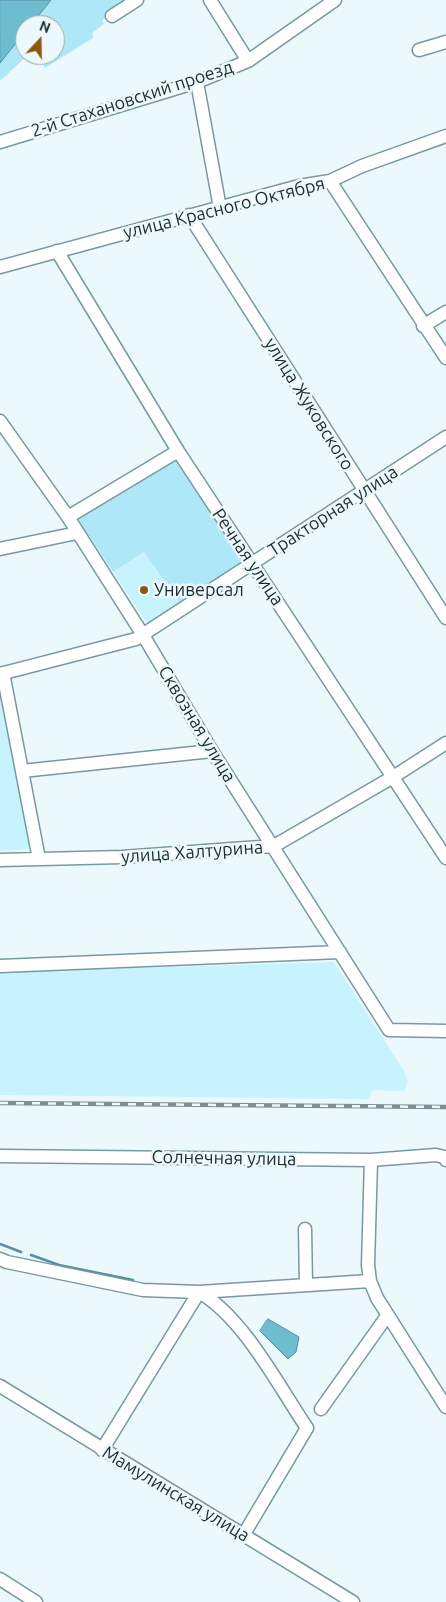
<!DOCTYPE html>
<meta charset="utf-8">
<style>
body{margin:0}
#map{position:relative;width:446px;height:1602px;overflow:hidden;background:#ebf8fc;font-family:Ubuntu,sans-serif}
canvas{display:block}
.north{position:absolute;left:15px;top:15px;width:50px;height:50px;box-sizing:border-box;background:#ebf8fc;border:1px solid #99a6aa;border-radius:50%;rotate:21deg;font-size:14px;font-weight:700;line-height:20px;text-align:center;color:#1e2b2f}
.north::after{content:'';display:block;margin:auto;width:18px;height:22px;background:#8e560d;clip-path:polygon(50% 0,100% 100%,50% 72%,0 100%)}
</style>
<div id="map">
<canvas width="446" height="1602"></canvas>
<div class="north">N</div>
</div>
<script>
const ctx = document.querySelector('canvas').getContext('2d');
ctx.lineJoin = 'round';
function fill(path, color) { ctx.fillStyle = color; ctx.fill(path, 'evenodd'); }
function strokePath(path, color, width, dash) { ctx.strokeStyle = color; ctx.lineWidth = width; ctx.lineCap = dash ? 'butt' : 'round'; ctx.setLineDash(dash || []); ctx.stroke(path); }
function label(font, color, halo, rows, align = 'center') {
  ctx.font = font + ' Ubuntu,sans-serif'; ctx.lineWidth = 5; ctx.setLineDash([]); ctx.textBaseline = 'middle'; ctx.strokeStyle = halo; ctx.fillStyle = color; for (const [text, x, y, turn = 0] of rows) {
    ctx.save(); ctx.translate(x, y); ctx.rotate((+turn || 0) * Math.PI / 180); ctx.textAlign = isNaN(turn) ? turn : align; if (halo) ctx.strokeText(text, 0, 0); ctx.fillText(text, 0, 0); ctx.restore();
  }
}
fill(new Path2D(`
 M144 552 181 605 149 626 113 572Z
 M0 689 31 846 28 849 0 851Z
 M334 962 404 1071 408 1082 404 1091 373 1090 368 1099 0 1095V972Z`), '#c7f3ff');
fill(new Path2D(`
 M51 0H131L102 20 104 24 92 33 93 38 45 68 40 55H55V25H31Z
 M25 32V55H28L0 81V63Z
 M177 455 247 561 181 605 144 552 113 572 78 519Z`), '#aee8f8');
const water = new Path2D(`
 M0 0H51L31 25H25V32L0 63Z
 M268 1319 299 1337 296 1352 288 1359 260 1331Z`);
fill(water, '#6dbcd0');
strokePath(water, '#5590a0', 1);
strokePath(new Path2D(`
 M0 1244 21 1252
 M31 1255 59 1265 133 1280`), '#5590a0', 2.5);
const minor = new Path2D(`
 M210 0 248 61
 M112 16 137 0
 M419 50 446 42
 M197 82 220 208
 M0 142 197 82 248 61 335 0
 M330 181 446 358
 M189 215 446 618
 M57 251 178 451 446 858
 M0 267 299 186 330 181 362 166 446 136
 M423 326 446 312
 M0 421 68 517 143 635 212 751 389 1030 446 1031
 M68 517 178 451
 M0 549 77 533
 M3 673 39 859
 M0 674 136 639 446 437
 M22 771 212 751
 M0 860 122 857 274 846 393 777 446 743
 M0 966 340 952
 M0 1156 371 1160 436 1155 444 1157 446 1160
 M371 1160 368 1265 370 1281 377 1298 446 1407
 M305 1229 306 1285
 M0 1259 7 1262 143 1290 199 1292 370 1281
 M0 1386 353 1602
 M321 1409 387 1316
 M102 1450 199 1292C243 1317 278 1385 307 1428L244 1534
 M0 1579 36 1602`);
strokePath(minor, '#7899a1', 15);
strokePath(minor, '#fff', 12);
const rail = new Path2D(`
 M0 1103 446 1107`);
strokePath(rail, '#808d91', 4.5);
strokePath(rail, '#ebf8fc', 2.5, [8]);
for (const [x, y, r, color] of [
 [144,590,5,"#8e560d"]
]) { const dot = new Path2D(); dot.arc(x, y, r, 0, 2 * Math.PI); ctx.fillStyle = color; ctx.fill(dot); strokePath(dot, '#ebf8fc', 2); }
label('18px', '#1e2b2f', '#ebf8fc', [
 ["2-й Стахановский проезд",132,99,-18],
 ["улица Красного Октября",224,208,-14],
 ["улица Жуковского",309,404,58],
 ["Тракторная улица",333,511,-33],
 ["Речная улица",248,557,56],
 ["Сквозная улица",197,724,59],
 ["улица Халтурина",192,852,-4],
 ["Солнечная улица",224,1158,1],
 ["Мамулинская улица",176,1494,31]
]);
label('18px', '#1e2b2f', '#ebf8fc', [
 ["Универсал",154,590]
], 'left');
</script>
